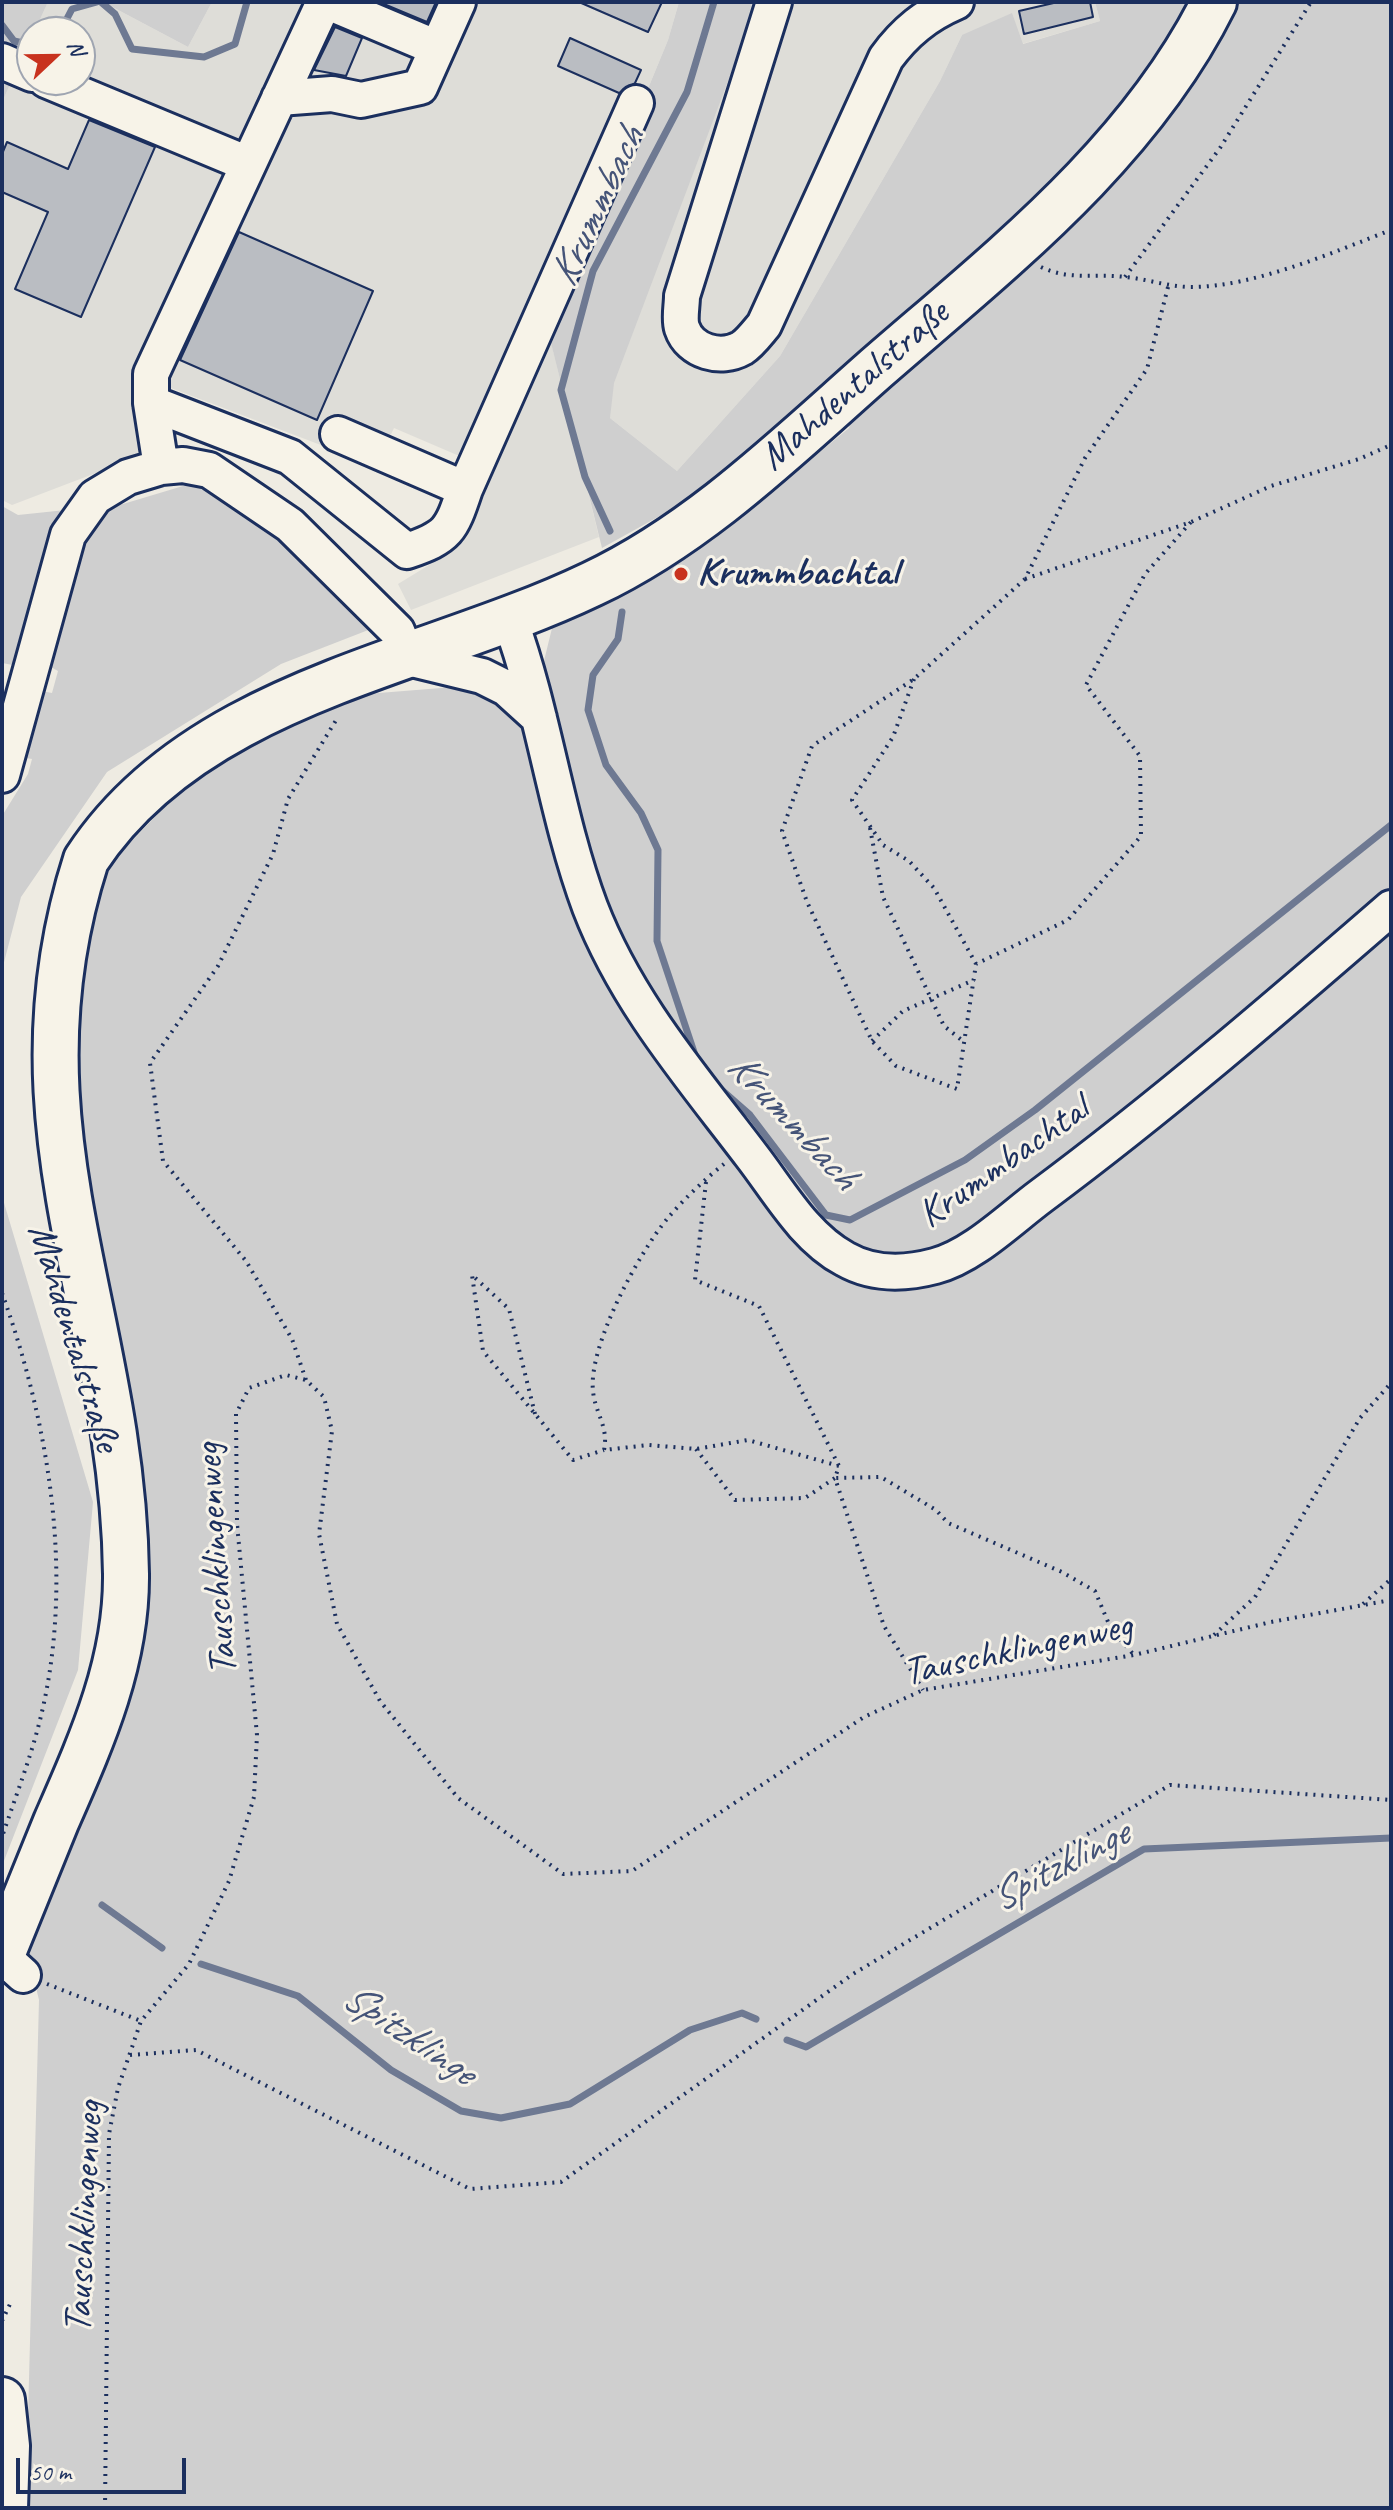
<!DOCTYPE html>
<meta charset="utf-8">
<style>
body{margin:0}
#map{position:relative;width:1393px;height:2510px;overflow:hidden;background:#eeebe2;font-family:Caveat,sans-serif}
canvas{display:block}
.frame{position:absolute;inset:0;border:4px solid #1b2f5e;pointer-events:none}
.north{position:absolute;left:16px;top:16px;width:80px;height:80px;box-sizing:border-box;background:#f7f3e8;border:2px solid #9fa5b1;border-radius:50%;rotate:68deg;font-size:22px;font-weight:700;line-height:32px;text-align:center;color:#1b2f5e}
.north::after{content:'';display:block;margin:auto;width:28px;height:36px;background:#c8321e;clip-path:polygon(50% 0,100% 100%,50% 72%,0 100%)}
.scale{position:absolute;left:16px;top:2458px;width:170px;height:36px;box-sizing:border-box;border:4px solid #1b2f5e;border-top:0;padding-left:10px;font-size:24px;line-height:28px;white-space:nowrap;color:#1b2f5e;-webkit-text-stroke:6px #f7f3e8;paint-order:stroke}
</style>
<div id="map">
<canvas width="1393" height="2510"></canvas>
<div class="frame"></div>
<div class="north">N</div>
<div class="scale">50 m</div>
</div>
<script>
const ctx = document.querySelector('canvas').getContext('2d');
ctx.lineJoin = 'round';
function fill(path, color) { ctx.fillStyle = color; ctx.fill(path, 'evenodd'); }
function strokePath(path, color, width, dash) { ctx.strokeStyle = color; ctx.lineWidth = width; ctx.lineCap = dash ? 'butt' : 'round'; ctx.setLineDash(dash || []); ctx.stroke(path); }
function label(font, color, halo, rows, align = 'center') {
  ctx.font = font + ' Caveat,sans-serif'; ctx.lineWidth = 6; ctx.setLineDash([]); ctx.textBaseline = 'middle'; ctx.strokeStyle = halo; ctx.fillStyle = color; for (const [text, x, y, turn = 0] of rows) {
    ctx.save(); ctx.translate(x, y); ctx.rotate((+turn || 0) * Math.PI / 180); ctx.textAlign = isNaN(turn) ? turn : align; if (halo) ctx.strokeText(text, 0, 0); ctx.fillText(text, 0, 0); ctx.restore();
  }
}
fill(new Path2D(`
 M48 2H103L188 47 212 2H679L668 40 548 330 599 537 411 610 398 584 452 551 485 467 394 428 376 466 171 388 177 430 143 455 12 505 2 500V102L32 36V80H80V32H34Z
 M735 2H1095L1100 21 1022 44 962 35 940 81 780 356 677 471 610 418 611 350Z`), '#deddd8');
fill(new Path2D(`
 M2 2H48L2 102Z
 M103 2H212L188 47Z
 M679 2H752L742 44 614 383 610 418 677 471 780 356 940 81 962 35 1012 13 1023 44 1100 21 1095 2H1391V2508H16L28 2417 39 2000 25 1942 137 1639 148 1534 68 1099 88 887 213 756 354 695 491 684 543 665 553 624 630 591 713 540 849 428 866 357 712 487 602 548 548 331 668 40Z
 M193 483 288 535 376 627 281 664 107 772 21 897 2 970V816L28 774 32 759 26 758 36 690 52 693 58 671 33 657 29 668 2 663V506L18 515 123 504Z
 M2 1196 93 1502 78 1670 2 1866Z`), '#cfcfcf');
strokePath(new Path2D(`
 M101 2 115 14 132 49 204 57 235 44 247 2
 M2 25 14 41 32 45
 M60 32 72 9 97 2
 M610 531 585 477 561 390 593 271 687 92 714 2
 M622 612 618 639 593 675 588 710 606 765 641 813 658 850 657 941 697 1061
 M717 1086 750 1115 826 1215 850 1220 965 1160 1035 1110 1391 825
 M102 1905 162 1948
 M201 1964 298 1996 391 2070 461 2111 501 2118 570 2104 690 2030 742 2013 756 2019
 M787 2040 806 2047 1144 1849 1391 1838`), '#6e7992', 7);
const building = new Path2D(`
 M379 2H436L427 22Z
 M579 2H662L648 32Z
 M1058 2H1090L1093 17 1024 34 1019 11Z
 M335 27 362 38 346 76 314 70Z
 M570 38 641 70 635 83 619 93 558 66Z
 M89 120 155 147 81 317 15 289 48 212 2 192V154L7 142 68 169Z
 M239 232 373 291 317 420 180 360Z`);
fill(building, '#babdc2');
strokePath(building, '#1b2f5e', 2);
const minor = new Path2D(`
 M328 2 437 48
 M774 2 682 296C682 306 679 319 682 328 690 352 721 360 742 348 750 343 758 332 764 325L886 58C905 32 926 15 956 2
 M2 61 32 74
 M46 80 248 164
 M279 98 332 94 361 100 420 87 458 2
 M151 403V374L324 2
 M161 467 151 403 290 457 407 551C448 537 451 531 465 489L338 434
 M465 489 636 103
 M510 620C544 713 556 816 590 907 626 1001 691 1076 751 1155 779 1191 804 1237 845 1259 873 1275 905 1274 935 1266 973 1256 1010 1219 1041 1196 1162 1106 1277 1007 1391 908
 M2 775 68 535 95 497 128 477 161 467 183 465 209 470 290 525 397 631 408 658 482 676 506 688 539 718
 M2 1956 23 1975`);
const major = new Path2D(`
 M2 1955C20 1911 38 1866 56 1822 91 1742 127 1663 126 1574 123 1312 0 1128 86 860 196 692 423 665 592 584 698 534 785 449 872 372 998 262 1138 155 1214 2
 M2 2400 7 2446 5 2508`);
strokePath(minor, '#1b2f5e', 40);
strokePath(major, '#1b2f5e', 50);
strokePath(new Path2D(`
 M1041 267C1070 281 1096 273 1125 277 1148 279 1168 287 1192 287 1253 287 1334 252 1391 230
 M1125 277 1220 148 1311 2
 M1168 287 1147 369 1085 458 1025 579 914 679 812 746 782 831 807 902 872 1041 896 1066 957 1089 976 964 1068 920 1141 836 1140 756 1086 685 1145 574 1191 522
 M1025 579 1191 522 1271 486 1359 459 1391 445
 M914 679 893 737 852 800 883 845 909 861 934 888 976 964
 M870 828 883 897 944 1026 964 1042
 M872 1041 903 1011 974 980
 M724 1164C705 1179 683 1200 667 1219 639 1253 588 1346 593 1391 595 1413 609 1427 604 1450L649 1445 696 1449 748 1440 839 1466 835 1478 881 1477 936 1510 948 1523 1062 1572 1095 1591 1111 1629 1134 1655
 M706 1182 695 1280 759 1306 839 1466
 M2 1293C50 1427 75 1580 40 1720 30 1760 15 1798 2 1837
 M306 1380 292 1339 246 1261 163 1161 150 1063 218 966 273 854 288 799 338 717
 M535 1414 509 1309 472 1275 483 1351 573 1460 604 1450
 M696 1449 735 1500 805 1498 835 1478 884 1626 923 1690
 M1363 1604 1391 1579
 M1214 1635 1255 1597 1360 1418 1391 1383
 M47 1984 141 2021
 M130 2055 196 2050 470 2189 561 2182 853 1974 1170 1785 1391 1800
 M2 2321 11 2302
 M105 2508 109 2134 118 2088 141 2021 189 1964 229 1881 254 1797 257 1735 237 1524 236 1414 249 1388 286 1375 306 1380 324 1397 332 1431 319 1534 337 1624 380 1701 458 1798 563 1874 632 1871 864 1717 923 1690 1134 1655 1271 1622 1391 1600`), '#1b2f5e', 4, [2, 6]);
strokePath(minor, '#f7f3e8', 34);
strokePath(major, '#f7f3e8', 44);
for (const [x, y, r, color] of [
 [681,574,8,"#c8321e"]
]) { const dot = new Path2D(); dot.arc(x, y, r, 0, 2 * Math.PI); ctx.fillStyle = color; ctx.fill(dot); strokePath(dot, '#f7f3e8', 3); }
label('40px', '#1b2f5e', '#f7f3e8', [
 ["Mahdentalstraße",855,386,-41],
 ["Krummbachtal",1004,1163,-35],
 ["Mahdentalstraße",73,1338,73],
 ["Tauschklingenweg",217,1559,-94],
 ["Tauschklingenweg",1018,1650,-12],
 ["Tauschklingenweg",85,2217,-87]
]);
label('bold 40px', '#1b2f5e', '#f7f3e8', [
 ["Krummbachtal",697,574]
], 'left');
label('italic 42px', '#455478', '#f7f3e8', [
 ["Krummbach",598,207,-65],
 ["Krummbach",792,1122,47],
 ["Spitzklinge",1060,1867,-28],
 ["Spitzklinge",408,2035,34]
]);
</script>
